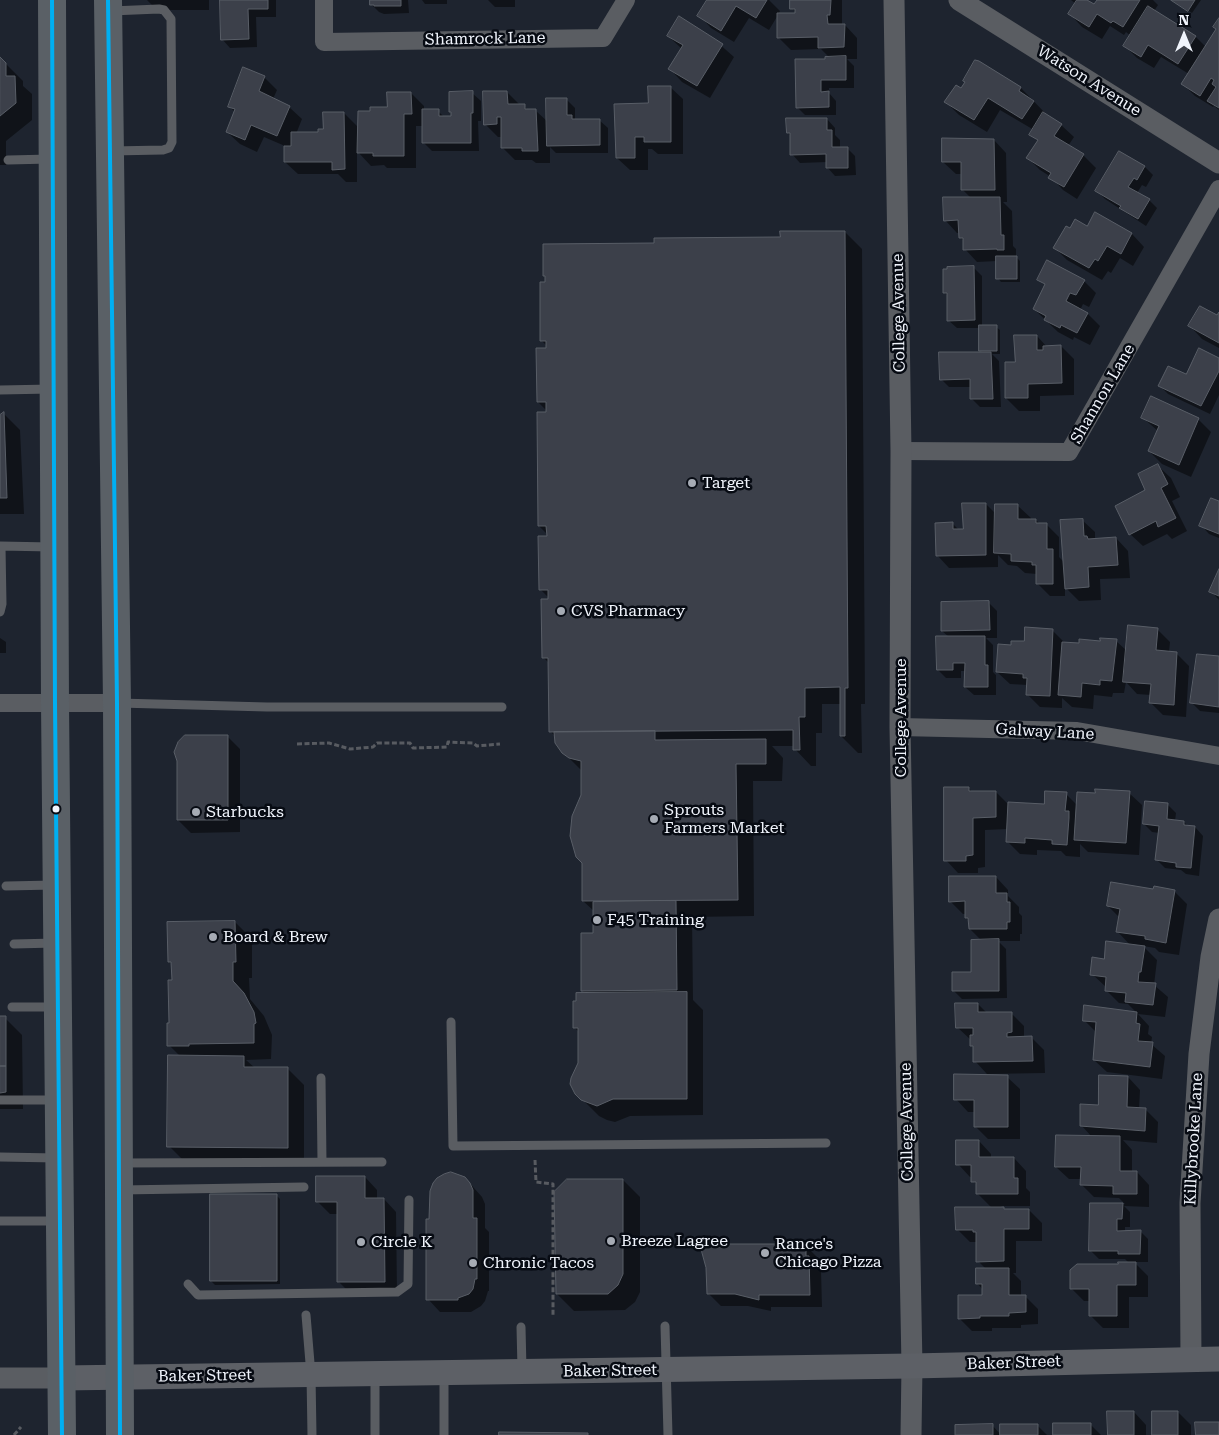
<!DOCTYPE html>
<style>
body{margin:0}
#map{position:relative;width:1219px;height:1435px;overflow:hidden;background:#1e242f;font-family:"Roboto Serif",serif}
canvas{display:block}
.north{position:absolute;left:1159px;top:10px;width:50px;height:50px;-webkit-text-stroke:4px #070b13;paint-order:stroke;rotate:0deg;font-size:14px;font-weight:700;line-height:20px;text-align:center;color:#f0f4fc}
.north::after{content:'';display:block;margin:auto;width:18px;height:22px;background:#f0f4fc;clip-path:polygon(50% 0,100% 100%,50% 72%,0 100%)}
</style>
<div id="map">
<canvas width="1219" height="1435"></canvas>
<div class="north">N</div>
</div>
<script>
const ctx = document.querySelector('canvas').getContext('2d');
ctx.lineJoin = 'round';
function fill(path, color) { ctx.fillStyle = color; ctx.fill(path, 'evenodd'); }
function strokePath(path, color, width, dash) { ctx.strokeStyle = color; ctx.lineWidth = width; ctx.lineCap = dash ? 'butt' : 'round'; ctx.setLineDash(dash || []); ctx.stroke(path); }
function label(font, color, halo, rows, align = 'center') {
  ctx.font = font + ' "Roboto Serif",serif'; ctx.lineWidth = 5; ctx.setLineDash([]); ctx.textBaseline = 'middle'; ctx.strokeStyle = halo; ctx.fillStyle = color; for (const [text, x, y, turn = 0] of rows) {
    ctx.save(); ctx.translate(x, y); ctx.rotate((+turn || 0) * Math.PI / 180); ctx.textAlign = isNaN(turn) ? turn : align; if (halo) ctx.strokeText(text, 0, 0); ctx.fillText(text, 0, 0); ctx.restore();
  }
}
fill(new Path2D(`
 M147 0H209V10H157Z
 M222 0H276V17H256L257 47 230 48 222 39Z
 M371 0H408L409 13 384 14 379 12 371 4Z
 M422 0H447V4H425Z
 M488 0H515V7H495Z
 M708 0H769L780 11 778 15H798L792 8 791 0H842V25H845L857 38V59H847L854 66V88H829V93L836 101V115H805L797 107 826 60 830 58 821 49 791 50 778 37V15L769 30 749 18 734 42 711 28 699 15Z
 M1071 0H1085L1095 6 1098 0H1153L1158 5 1154 11 1195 36 1206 47 1217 29 1219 21V110L1214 106 1213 107 1195 96 1183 84 1189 74 1161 57 1154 68 1137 58 1125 46 1131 36 1126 32 1124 35 1110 26 1102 39 1082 27 1070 14 1076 4Z
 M1172 0H1201L1192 13Z
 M679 17 709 35 734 57 710 98 682 82 670 69 681 48 668 36Z
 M0 58 23 81V86L32 94V120L6 141V165H0Z
 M978 62 1021 88 1046 114 1061 125 1074 137 1068 146 1083 155 1096 168 1077 199 1063 190 1051 177 1040 170 1028 158 1038 141 1031 134 1034 130 1000 110 987 132 959 115 946 102 962 90Z
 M264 77 277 90 273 99 289 107 302 119 296 134 319 133 344 113 357 126V139H359L371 112 388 108 411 93 424 106V111H438L445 118H452V114L450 112 472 93 481 101V121H478L479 151H432L424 143V126H416V168H387L384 165 371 166 357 151V182H346L338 174H298L285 162V146L264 137 257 152 240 144 227 132 235 112 229 106Z
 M670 87 683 99V154H658L652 149H648V170H630L617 158 649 104Z
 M507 92 520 105 524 106 529 111H536L548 122 567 100 575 108V119L599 120 608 128V153H556L550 147V163H536L532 160H515L502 147V137H498L485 124Z
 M827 119 835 128V135L840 140V148H847L855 156 856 175 835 176 827 167V162L800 163 792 154 791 136 788 133Z
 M994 140 1006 153 1007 202H1003L1012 211 1013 246 1016 249V257L1020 261V282H1001L998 278 997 261 977 262 965 249V242L960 237V233H957L945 220 971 198 962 189V174H956L943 162Z
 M1120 152 1145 167 1153 175 1146 187 1142 185 1137 193 1149 200 1157 208 1146 226 1105 199 1097 191Z
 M1096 214 1132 234 1144 247 1133 266 1120 258 1111 273 1108 271 1102 280 1067 260 1054 247 1070 230 1088 228Z
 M845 232 862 249 865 704H861L862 753H858L841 736V704H822V733H816V766H811L795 749V746H772L783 758 782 781H753L754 916 692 917 693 1000 703 1010V1115L630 1116 615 1122 607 1120 599 1116 582 1099 579 1032 574 1027 577 1002 586 995 582 990 594 934V911L583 901 582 771 563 752 556 737 550 731V664L543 657 551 600 540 589 548 538V535L539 526 547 414V411L538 402 547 350V346L541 340 547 284V278L544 275 655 244 781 238Z
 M974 268 982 276V327H996L1000 330V354H992L999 361 1001 407H980L972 399 971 387H949L941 379 983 353 980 350V328H957L948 320V296L945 293Z
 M1039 279 1084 281 1096 293 1089 307 1083 304 1080 310 1088 314 1100 326 1090 345 1074 337 1073 340 1058 332 1034 309 1046 286Z
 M1219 314V348L1202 339 1190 326 1218 317Z
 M1037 336 1047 347 1061 346 1074 359V395L1040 396V411H1019L1006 398 1016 363Z
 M1219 359V395L1210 414 1168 394 1160 386 1186 376Z
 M1152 397 1198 419 1211 432 1191 477 1162 464 1149 451 1158 431 1143 418Z
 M4 414 20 430 24 514H0V417Z
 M1158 466 1171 478 1180 497 1172 501 1187 531 1172 539 1167 534 1143 546 1130 534Z
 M1219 502V538L1209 534 1201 525Z
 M986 504 996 514 1018 506 1031 518 1030 520H1036L1040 524H1046L1059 537V557L1064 562 1082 520 1095 532V540L1116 538 1128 551 1130 578 1100 579 1101 600 1079 601 1065 587V596H1050L1037 583V574L1025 573 1017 566 1008 565 998 555V567L949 568 937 555 953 524 959 530H964Z
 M1219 572V600L1211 591Z
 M989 603 997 611V638H986L993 645V672L996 675V695H974L965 687 966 671H961V678H946L938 670 949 637 942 631Z
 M1157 629 1170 642 1169 652 1176 653 1189 666 1186 717 1163 715 1150 702 1151 695 1137 694 1126 682 1124 693H1113L1112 697 1094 695 1093 709 1072 707 1062 698V708L1040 707 1028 695V685L1010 684 997 672 1012 646 1026 643 1052 630 1065 643 1080 645 1116 641 1127 651Z
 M0 638 6 642V653H0Z
 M1219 657V713L1200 711 1192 703Z
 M227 736 240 749V832L191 833 178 820Z
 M969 788 972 792H996L1009 805 1045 806 1066 794 1077 805 1129 793 1142 805 1139 855 1088 852 1080 844V857L1066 856 1061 851 1037 850V855L1020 854 1007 841 1008 829 985 830V867L978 868V873H958L946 860Z
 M1168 805 1176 813 1175 821 1184 822 1189 827H1195L1203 836 1199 876 1186 874 1181 870 1165 868 1157 860 1160 833 1152 832 1144 824Z
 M996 877 1008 890V896L1019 907V913L1022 916V934H1020V941H998L1006 949 1007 998 962 999 953 990 973 973 982 941 970 929V922L966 918V914H963L950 901Z
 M1154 890 1174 891 1187 904 1179 955 1159 952 1155 948 1143 946 1157 960 1154 985 1168 997 1165 1017 1138 1014 1149 1026 1148 1034 1152 1037 1151 1044 1165 1056 1162 1079 1107 1072 1094 1060 1097 1033 1084 1020 1085 1007 1137 1013 1128 1004 1119 1003 1106 990V987L1092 974 1105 960 1131 946 1117 931 1119 917 1108 906Z
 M235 922 252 939V978H249L250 999 264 1016 272 1035 271 1059 246 1060 255 1068H287L304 1085V1164L186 1163 169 1146 180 1056 169 1045 173 981V965L169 962Z
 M978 1004 987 1013H1011L1024 1026V1038H1032L1044 1050 1045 1073 987 1074 975 1061V1049L971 1045V1040L957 1027Z
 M0 1017 5 1018 22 1035 23 1109H0Z
 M1007 1077 1020 1089V1139H988L975 1126V1112H968L956 1099Z
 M1128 1077 1140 1090 1139 1109H1145L1158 1122 1157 1143 1123 1140 1132 1150V1172H1137L1149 1185V1207L1124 1206 1130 1212V1227H1125V1232L1140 1231 1148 1239V1262H1134L1148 1276V1297H1129V1328H1103L1090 1315V1301H1084L1071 1288 1130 1264 1125 1259H1099L1090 1250 1091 1204H1125L1119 1198 1094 1197 1082 1185V1179H1069L1056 1167 1092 1137 1081 1125Z
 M979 1141 991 1154V1158H1014L1026 1171V1188L1030 1192V1206H1001L1006 1210H1029L1042 1223V1241H1016V1273H1013L1021 1281V1296H1025L1038 1309V1324L1021 1325V1328H992V1331H972L959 1318 983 1297V1290L977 1283 986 1269 978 1261V1242H970L957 1229 992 1208 977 1193V1185L973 1181V1177H970L958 1164Z
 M365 1177 377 1190V1199H384L396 1212 397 1294H351L339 1282 338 1214H330L317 1201Z
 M465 1178 482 1197 485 1204V1228L489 1232V1291H488L485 1301 481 1306 471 1312H440L428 1299 431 1220Z
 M623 1180 640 1197V1292L635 1302 625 1310 574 1311 557 1294Z
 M276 1195 280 1199V1284L215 1285 211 1281Z
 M805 1245 818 1258V1267L821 1270 822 1307H771V1311L748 1306H721L708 1293Z
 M1134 1412 1146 1425V1435H1109Z
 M1178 1412 1191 1425V1435H1153Z
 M1090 1424 1101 1435H1054Z
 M992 1425 1001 1435 1037 1425 1047 1435H956Z`), '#0007');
const building = new Path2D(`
 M220 0H268V9H248L249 39 221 40Z
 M370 0H401V6H374V5H370Z
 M707 0H767L756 18 736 6 721 31 697 16Z
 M790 0H831L830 15H827L828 24H845L844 47 818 48V37L777 38V13H795V9H790Z
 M1077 0H1087L1094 4 1097 0H1140L1123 27 1113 21 1111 23 1097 14 1089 27 1068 14Z
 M1171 0H1195L1188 11Z
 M1148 6 1196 36 1178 64 1148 45 1141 57 1123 46Z
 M679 16 723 44 697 86 668 69 683 45 667 36Z
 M1219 18V108L1207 101 1216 87 1212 84 1214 80 1211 78 1200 96 1181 84 1216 29 1213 27Z
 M846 56V80H821V92L829 91V107L796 108 795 59H825V57Z
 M0 57 6 63V76H15L16 103 0 116Z
 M975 60 979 61 1021 87 1019 91 1034 101 1022 119 988 98 974 120 944 102 956 85 961 88 965 82 963 81Z
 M243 67 265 76 259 91 290 106 277 136 251 125 245 140 226 132 235 109 228 107Z
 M648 86H671V142H644V137H635V158H616L614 104 648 103Z
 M473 91V113H471V143H422V109H439V116H451V112H449V92Z
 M483 91H507L508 104H525V109H536L538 151H522V148H501V117H497V124L484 125Z
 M387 92H411L412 114H404V156H373V153H357L358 111H370V107H387Z
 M546 98H567V115H572V119H600V145L547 146Z
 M323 112H344L345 169 332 170V162H284V146H291V132H318V129H323Z
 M1043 112 1062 124 1054 136 1084 154 1064 187 1048 178 1051 173 1026 158 1038 140 1029 135Z
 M786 118H827V130H832V147H848V168H826V154L790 155V133H787Z
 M942 138 994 139 995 190H961V162H942Z
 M1119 151 1145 166 1137 180 1134 178 1128 187 1150 199 1138 219 1119 208 1121 206 1095 191Z
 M943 197H1000L1001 235H1004V250H997V249L963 250V238H959L958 220 944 221Z
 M1095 212 1132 233 1121 254 1107 246 1098 261 1095 259 1089 268 1053 248 1066 226 1070 228 1075 219 1087 226Z
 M780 231H845L848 688H845V736H840V687L805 688V717H799L800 750H793V730L549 732 548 658H542L541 599H548V590H539L538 536H547L546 526H538L537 412H546V402H537L536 348H546V341H540V282H545V276H543V244L654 243V238L780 237Z
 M996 256H1017V279H996Z
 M1047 260 1085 280 1076 295 1070 293 1066 301 1088 313 1077 333 1061 325 1060 328 1044 320 1046 316 1033 309 1045 284 1037 280Z
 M974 266 975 320 947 321V293H943V269H947V267Z
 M1200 306 1217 315 1219 312V343L1188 326Z
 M979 325H997V351H979Z
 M1014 335H1037V350H1043V346L1061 345 1062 383 1028 384V398H1005V362H1015Z
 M1199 348 1219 358V371L1201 406 1158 386 1168 366 1186 374Z
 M939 352H991L993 399H970V379L940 380Z
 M1151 396 1199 418 1179 465 1148 451 1159 426 1141 418Z
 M4 412 7 498H0V415Z
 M1158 464 1168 484 1161 488 1176 518 1158 527 1156 521 1129 535 1115 506 1145 490 1138 474Z
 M1211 498 1219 501V534L1199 526Z
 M962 503H986V555L936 556 935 523 953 522V529H963Z
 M995 504H1018V519H1036V523H1047V549H1053V584H1036V565H1032V562L1011 561V554L994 553Z
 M1083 519 1084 536H1087L1088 539 1116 537 1118 565 1088 567 1089 587 1065 589 1060 520Z
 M1219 569V596L1209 592Z
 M989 601 990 630 941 631V602Z
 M1128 625 1158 628 1156 650 1177 652 1174 705 1149 703 1151 684 1123 682Z
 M1025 627 1053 629 1050 696 1026 695 1027 678H1023V674L996 672 998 644 1011 645V641H1024Z
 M936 636H985V665H988V687H964L965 663H953V670H937Z
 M1100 638 1117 639 1112 681 1100 680V685L1082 683 1081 697 1058 695 1062 642 1079 643V639L1100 641Z
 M1197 654 1219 656V707L1190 703Z
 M655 731V740L766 739V764H736L738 900 582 901V863L576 857 570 836 572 816 581 795V761L569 758 562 753 555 743 554 732Z
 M185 735H228V820H177V761L174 752 178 742Z
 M944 787H969V791H996V817L973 818V855L966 856V861H944Z
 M1095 789 1130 791 1126 843 1074 840 1077 792 1095 793Z
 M1045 791 1067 792 1065 811H1069V818L1067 845 1052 844V840L1025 838V843L1006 842 1008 802 1044 804Z
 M1145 801 1168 803 1167 819 1184 821V825L1195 826 1191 868 1176 867V863L1155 860 1159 826 1143 824Z
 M949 876H996V893H1007V902H1010V922H1007V929H969L968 918H965V901L949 902Z
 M1111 882 1153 889 1154 886 1175 890 1166 943 1145 939V936L1116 932 1120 909 1107 906Z
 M676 901 677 990 581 991V933H593V902Z
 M235 921 236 962H233V981L244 993 254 1012 256 1023 254 1024V1043L189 1044V1046H167V1023H169L168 980H172L171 962H168L167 922Z
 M999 939V991H952V972H971V940Z
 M1106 941 1145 946 1141 972H1139L1138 982 1156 983 1153 1005 1125 1002 1126 993 1105 991 1106 977 1090 975 1092 957 1104 959Z
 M687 992V1099H613L597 1106 581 1100 575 1094 570 1084 571 1078 578 1063V1028H573V1001H576V993Z
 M955 1003H978V1012H1012V1032L1007 1033V1037L1032 1036 1033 1061 973 1062V1046H970V1035H973V1028H956Z
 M1084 1005 1137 1012 1136 1023 1140 1024 1138 1041 1153 1042 1150 1067 1093 1060 1096 1022 1083 1021Z
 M0 1016H6V1066H0Z
 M168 1055 244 1056V1067H288V1148L167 1147Z
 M0 1066H6V1092L0 1093Z
 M954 1074 1008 1075V1127H974V1100H954Z
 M1099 1075 1128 1076 1127 1107 1146 1108 1145 1131 1080 1126V1104L1098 1105Z
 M1056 1135 1120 1136V1171H1137V1194H1113V1186L1080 1185 1081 1167H1055Z
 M956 1140H979V1157H1014V1178H1018V1194H976V1182H971V1165H956Z
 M451 1172 465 1177 470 1183 473 1190V1218H477V1279H475L473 1289 469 1294 458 1298V1300H426V1219H429L430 1191 433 1183 437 1178 444 1174Z
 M316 1176H365V1198H384L385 1282H337V1202H316Z
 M567 1179H623V1274L618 1285 608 1294H556L554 1192Z
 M210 1194H277V1281H210Z
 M1090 1203H1123L1122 1219H1117V1231L1141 1230 1140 1254H1118V1251H1089Z
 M955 1207H1004V1209H1029V1229H1004V1261L976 1262V1232H973V1230H956Z
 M700 1244H806V1256H809L810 1295H759V1300L735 1294H707L706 1268Z
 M1118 1262H1136V1285H1117V1316H1089V1289H1070V1270L1077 1264H1118Z
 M976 1268H1009V1295H1026V1312L1009 1313V1316H980V1318L958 1319V1295H982V1284H976Z
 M1107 1411H1134V1435H1108Z
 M1152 1411H1178V1435H1152Z
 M1195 1422H1219V1435H1196Z
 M1053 1423H1091V1435H1053Z
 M993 1424V1435H955V1425Z
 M1000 1424H1038V1435H1000Z
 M499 1432 588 1433V1435H499Z`);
fill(building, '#3c404a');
strokePath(building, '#595e67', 1);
strokePath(new Path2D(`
 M297 744 329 743 350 749 373 747 377 743H410L413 748 447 747 448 742 473 743 477 746 500 744
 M535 1160 536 1182 553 1184V1317
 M14 1435 21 1427`), '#585b61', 3, [5, 2.5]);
strokePath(new Path2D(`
 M111 11 159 9 164 10 171 19 172 142 169 148 163 150 112 151
 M8 160 50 159
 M0 390 51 389
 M0 546 52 547
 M0 612 2 604 1 547
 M119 703 267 707H502
 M6 886 54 885
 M14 944 55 943
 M12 1007H56
 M451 1022 453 1146 826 1143
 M321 1078 322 1162
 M0 1100H57
 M0 1157 57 1158
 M121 1163 382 1162
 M121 1190 304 1187
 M0 1221H57
 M188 1284 198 1295 397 1292 408 1284 409 1200
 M306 1315 311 1375 312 1435
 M665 1326 668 1435
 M521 1327 522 1369
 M444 1373V1435
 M375 1375V1435`), '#5a5d62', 9);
strokePath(new Path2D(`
 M324 0V42L603 38 626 0
 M901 451 1069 452 1219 189
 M0 703H117
 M900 727 1077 731 1219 756`), '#5a5d62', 18);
strokePath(new Path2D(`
 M894 0 901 451 900 727 912 1366 911 1435
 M959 0 1219 163
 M1191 1360 1190 1203 1199 1054 1211 957 1219 919
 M0 1378H62`), '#5a5d62', 21);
strokePath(new Path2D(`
 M62 1378 912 1366 1219 1359`), '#5d6066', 25);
strokePath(new Path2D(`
 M52 0 55 703 62 1435
 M108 0 117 703 120 1435`), '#5a6066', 28);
strokePath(new Path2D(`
 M52 0 55 703 62 1435
 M108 0 117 703 120 1435`), '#00aff2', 4);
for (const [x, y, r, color] of [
 [692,483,5,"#a6abb4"],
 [561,611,5,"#a6abb4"],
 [56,809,4.5,"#f0f4fc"],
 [196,812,5,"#a6abb4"],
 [654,819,5,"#a6abb4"],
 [597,920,5,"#a6abb4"],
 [213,937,5,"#a6abb4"],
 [611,1241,5,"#a6abb4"],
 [361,1242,5,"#a6abb4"],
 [765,1253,5,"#a6abb4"],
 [473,1263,5,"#a6abb4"]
]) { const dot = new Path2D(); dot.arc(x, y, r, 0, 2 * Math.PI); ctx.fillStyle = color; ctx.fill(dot); strokePath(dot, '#070b13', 2); }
label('16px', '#f0f4fc', '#070b13', [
 ["Shamrock Lane",485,39,-1],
 ["Watson Avenue",1089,81,32],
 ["College Avenue",899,313,-91],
 ["Shannon Lane",1103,394,-60],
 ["College Avenue",901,718,-90],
 ["Galway Lane",1045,732,3],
 ["College Avenue",907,1122,-91],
 ["Killybrooke Lane",1194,1139,-87],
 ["Baker Street",1014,1363,-2],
 ["Baker Street",610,1371,-1],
 ["Baker Street",205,1376,-1]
]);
label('16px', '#f0f4fc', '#070b13', [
 ["Target",702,483],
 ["CVS Pharmacy",571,611],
 ["Sprouts",664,810],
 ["Farmers Market",664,828],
 ["Starbucks",206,812],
 ["F45 Training",607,920],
 ["Board & Brew",223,937],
 ["Breeze Lagree",621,1241],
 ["Circle K",371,1242],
 ["Rance's",775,1244],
 ["Chicago Pizza",775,1262],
 ["Chronic Tacos",483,1263]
], 'left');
</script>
